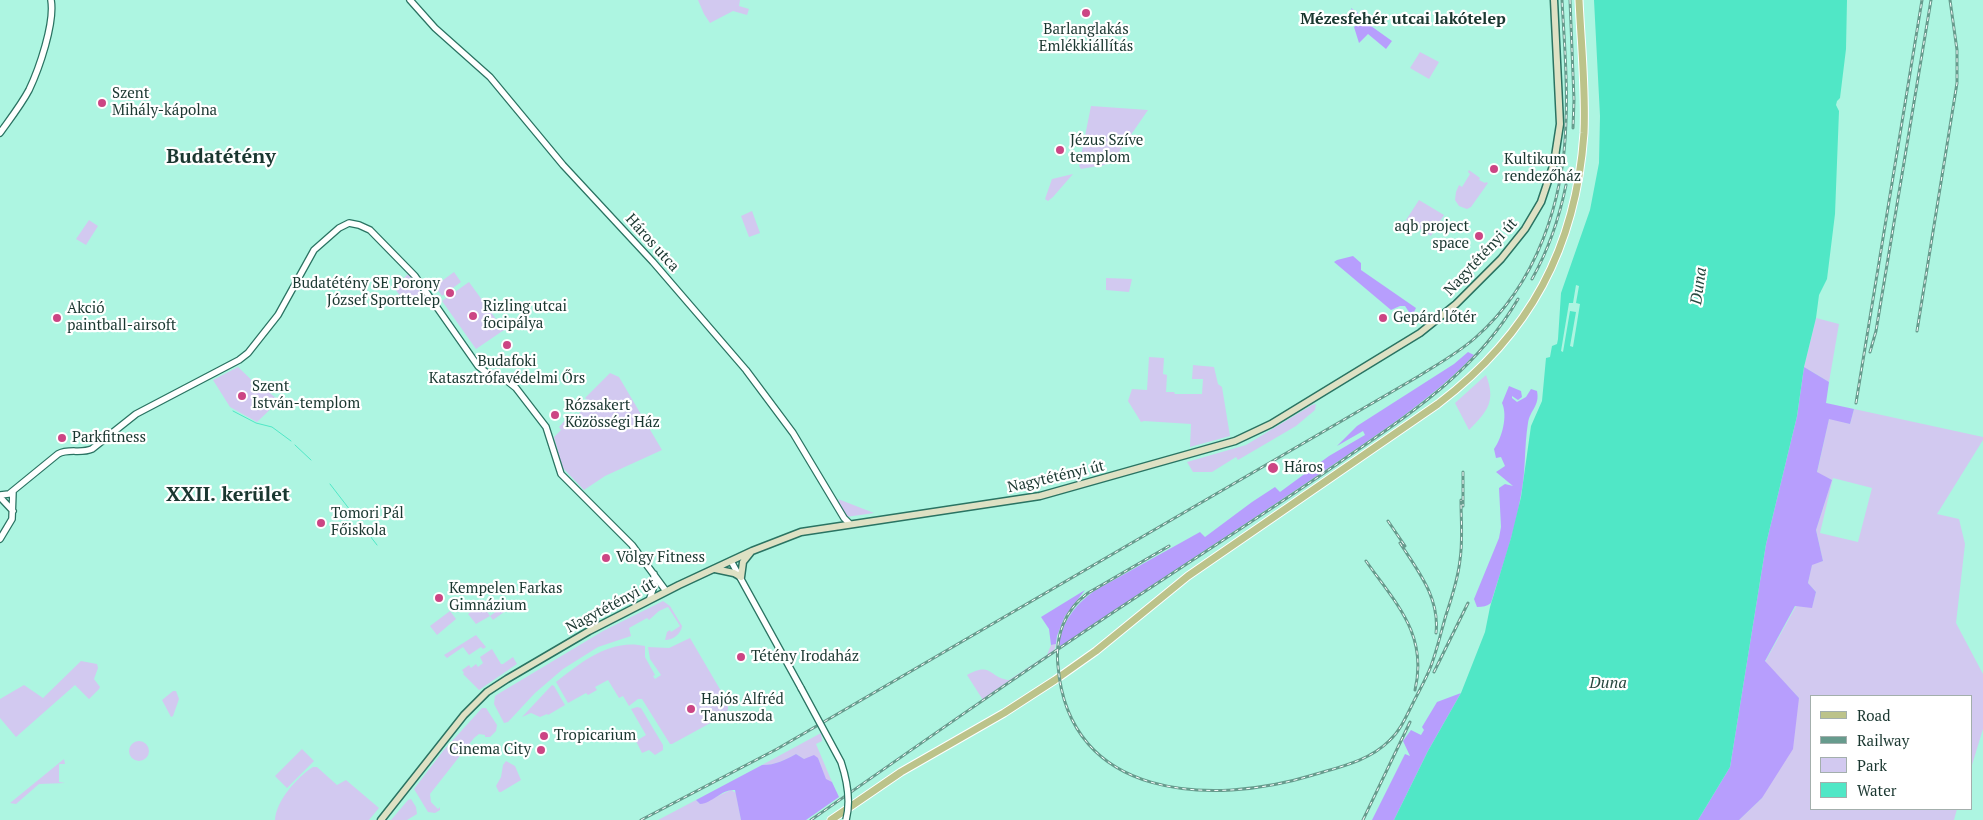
<!DOCTYPE html>
<meta charset="utf-8">
<style>
body{margin:0}
#map{position:relative;width:1983px;height:820px;overflow:hidden;background:#adf5e1;font-family:"PT Serif",serif}
canvas{display:block}
.legend{position:absolute;left:1810px;top:695px;width:162px;height:115px;box-sizing:border-box;background:#fff;border:1px solid #a3afac;margin:0;padding:6px 9px;list-style:none;font-size:15px;color:#1a3730}
.legend li{display:flex;align-items:center;gap:10px;height:25px}
.legend b{width:25px;border:1px solid #a3afac}
</style>
<div id="map">
<canvas width="1983" height="820"></canvas>
<ul class="legend">
<li><b style="height:6px;background:#bcc38a"></b>Road</li>
<li><b style="height:6px;background:#679b8d"></b>Railway</li>
<li><b style="height:14px;background:#d2c9f0"></b>Park</li>
<li><b style="height:14px;background:#50e7c6"></b>Water</li>
</ul>
</div>
<script>
const ctx = document.querySelector('canvas').getContext('2d');
ctx.lineJoin = 'round';
function fill(path, color) { ctx.fillStyle = color; ctx.fill(path, 'evenodd'); }
function strokePath(path, color, width, dash) { ctx.strokeStyle = color; ctx.lineWidth = width; ctx.lineCap = dash ? 'butt' : 'round'; ctx.setLineDash(dash || []); ctx.stroke(path); }
function label(font, color, halo, rows, align = 'center') {
  ctx.font = font + ' "PT Serif",serif'; ctx.lineWidth = 4.5; ctx.setLineDash([]); ctx.textBaseline = 'middle'; ctx.strokeStyle = halo; ctx.fillStyle = color; for (const [text, x, y, turn = 0] of rows) {
    ctx.save(); ctx.translate(x, y); ctx.rotate((+turn || 0) * Math.PI / 180); ctx.textAlign = isNaN(turn) ? turn : align; if (halo) ctx.strokeText(text, 0, 0); ctx.fillText(text, 0, 0); ctx.restore();
  }
}
fill(new Path2D(`
 M698 0H740L739 6 749 9 747 15 733 11 710 23 704 14Z
 M1420 52 1439 62 1429 79 1410 68Z
 M1091 106 1148 110 1113 161 1104 165 1081 169 1079 166Z
 M1469 170 1480 178 1479 180 1485 183 1486 182 1488 183 1471 207 1467 209 1459 206 1455 200 1456 192 1459 185 1462 187 1470 174 1468 172Z
 M1073 174 1053 197 1048 201 1045 199 1052 179Z
 M1419 200 1444 215 1431 236 1406 220Z
 M752 211 760 233 749 237 741 216Z
 M89 220 98 226 86 245 76 239Z
 M454 272 461 282 442 296 435 286Z
 M409 273 418 283 424 293 406 303 394 288Z
 M1106 278 1132 279 1129 292 1106 290Z
 M469 282 504 330 476 349 442 301Z
 M1816 318 1839 324 1829 382 1804 367Z
 M1149 357 1164 358 1163 374 1167 375 1166 392H1174L1175 394H1202L1203 379H1192L1193 365 1214 367 1218 384 1222 387 1230 436 1190 447 1191 424 1144 421 1141 422 1128 401 1132 389 1147 390Z
 M238 367 260 388 262 386 279 401 257 422 230 407 213 380Z
 M610 373 619 377 662 450 605 476 584 490 562 467 554 437 561 430 559 427 567 418 578 426 584 419 579 414 589 401 585 398Z
 M1486 375C1496 401 1488 411 1469 430L1455 403Z
 M1312 405 1316 404 1315 410 1296 426 1238 460 1236 457 1212 472H1193L1187 462 1246 445Z
 M1854 409 1983 437V440L1937 514 1959 519 1965 544 1956 623 1983 674V729L1972 765V696H1812V809H1957L1954 820H1739L1762 798 1799 698 1765 662 1796 606 1812 607 1816 592 1808 583 1812 564 1823 561 1816 530 1832 480 1817 473 1829 418 1850 424ZM1833 478 1872 488 1858 542 1820 533Z
 M838 499 874 513 846 517Z
 M512 600 515 604 493 620 490 616 476 624 468 614 482 604 490 616Z
 M663 601 670 606 682 626C681 634 673 640 665 640L667 632 670 630 671 632 680 626 668 607 659 611 649 620 647 618 629 628 631 636 598 647 563 669 535 693 508 722 504 723 494 704 495 696 498 694 603 631Z
 M450 611 456 619 437 635 430 626Z
 M476 635 486 647 483 649 481 647 469 655 463 647 447 658 444 655Z
 M690 638 728 703V709L725 715 672 744H670L642 699H638L629 706 623 696 619 698 608 680 595 687 597 690 588 695 586 693 568 703 556 682C581 662 611 638 645 646V657L655 675 653 676 655 679 661 675 650 659 648 647 669 648Z
 M1056 644 1054 651 983 700 967 675C992 661 989 678 1009 680L1047 655 1051 645Z
 M492 649 501 664H503L513 657 517 664 479 690 463 674 464 673 462 670 469 665 471 668 476 664 478 667 483 663 480 657Z
 M81 661 97 664 98 668 94 679 100 687 99 689 89 699 75 685 16 737 0 718V699L24 685 43 698Z
 M552 685 554 686 565 705 548 715 547 714 540 717 531 713 522 717Z
 M173 691H176L179 699 173 716 171 717 162 700Z
 M637 707 641 708 663 745V750L655 755 649 750 642 753 636 741 646 735 631 709Z
 M482 708H486L497 725 496 731 490 737H485V735L479 734 474 738 430 794 431 802 438 809 440 807V810L435 813 428 812 414 789 443 751Z
 M821 733 822 741 816 744 832 782 826 780 818 758 804 759 796 754C785 760 776 765 762 765Z
 M129 751a10 10 0 1 1 20 0a10 10 0 1 1-20 0Z
 M302 749 314 761 287 788 275 776Z
 M64 759 65 764H59V782L65 783 39 784 16 804 10 803Z
 M506 761 515 766 521 780 501 792H499L496 786 501 777 503 765Z
 M313 767H317L337 785 346 780 379 808 369 820H275C276 801 297 777 313 767Z
 M731 790 736 793 741 820H658L696 800 700 804Z
 M411 799 416 807 417 814 407 820H391L408 800Z`), '#d2c9f0');
fill(new Path2D(`
 M1351 8 1358 13 1357 16 1392 41 1386 49 1368 34 1359 43 1354 27 1357 25Z
 M1353 256 1361 263V270L1416 308 1414 312H1409L1405 306H1400L1391 310 1334 262 1337 260Z
 M1468 352 1474 355C1430 401 1379 433 1327 469 1239 529 1149 586 1061 646L1059 645C1062 622 1075 605 1094 591L1200 532 1205 537 1252 502 1275 487 1280 492 1329 456 1365 435 1363 431 1337 446 1357 426 1454 364Z
 M1804 367 1829 382 1826 403 1854 409 1850 424 1829 419 1817 472 1832 480 1816 530 1823 561 1812 565 1808 583 1816 592 1812 608 1795 606 1765 661 1799 698 1793 749 1762 798 1739 820H1698L1730 767 1766 544 1797 416Z
 M1509 386 1521 391 1522 397 1518 400 1512 396V398L1517 402 1526 397 1531 389 1537 391C1540 406 1530 410 1528 423 1524 447 1526 472 1521 495 1515 532 1502 567 1491 603 1487 606 1483 607 1477 607L1474 599 1499 538 1501 527 1499 488 1505 484 1513 486 1496 472 1505 466 1501 457 1496 458 1494 449C1502 438 1508 416 1502 403Z
 M1085 590 1065 616 1057 636 1056 644 1051 645 1049 629 1041 617Z
 M1461 693 1428 751 1394 820H1372L1405 754 1410 756 1403 741 1411 730 1421 735 1424 730 1422 727 1437 702Z
 M796 754 804 759 814 755 818 758 826 779 832 782 839 797 806 820H741L735 790C721 789 713 803 700 804L696 800 762 765C776 765 785 760 796 754Z`), '#b79efd');
fill(new Path2D(`
 M1594 0H1847L1846 49 1840 98 1837 101 1836 105 1839 111 1835 214 1827 279 1819 295 1816 318 1804 367 1797 416 1766 544 1730 767 1698 820H1394L1428 751 1461 693 1485 632 1490 607 1511 538 1521 497 1531 426 1542 401 1546 358 1550 357 1552 346 1557 344 1558 339 1561 293 1590 210 1599 163 1600 116Z`), '#50e7c6');
fill(new Path2D(`
 M1576 285 1579 286 1576 303 1580 304 1573 347 1570 346 1576 312 1570 311 1563 352 1561 351 1569 303H1573Z`), '#adf5e1');
strokePath(new Path2D(`
 M233 411 256 423 272 427 291 441
 M295 445 311 460
 M330 484 377 545`), '#50e7c6', 1);
const tertiary = new Path2D(`
 M410 0 435 28 490 77 563 165 653 262 746 370 793 433 844 518 849 523
 M0 133C10 119 21 105 29 90 39 69 55 23 51 0
 M0 495 9 494 58 454C69 448 81 454 92 449L136 414 239 360 248 353 278 315 314 250 339 228 349 223 359 225 370 230 415 276 478 366 487 373 506 380 516 388 546 427 561 474 632 545 666 591
 M0 497 13 511
 M0 539 12 519 13 491
 M731 561 801 688
 M650 598 654 586V574`);
const secondary = new Path2D(`
 M715 569 734 573 741 577 743 562 751 552
 M381 820 464 715 487 692 507 679 589 631 679 585 752 551 801 532 1040 496 1235 441 1271 424 1420 333 1456 304 1501 259 1525 229 1541 202 1554 163 1560 124 1554 0`);
const primary = new Path2D(`
 M831 820 901 772 1004 713 1055 680 1096 651 1188 576 1438 404C1530 334 1576 248 1584 133 1586 89 1581 44 1579 0`);
strokePath(tertiary, '#2a7362', 8);
strokePath(secondary, '#2a7362', 9);
strokePath(primary, '#fff', 9);
strokePath(tertiary, '#fff', 5.5);
strokePath(secondary, '#dee1c4', 6);
strokePath(primary, '#bcc38a', 7);
const rail = new Path2D(`
 M1570 0 1574 100 1573 128
 M1532 279C1549 249 1559 219 1566 185
 M1917 331 1957 83V50L1950 0
 M1870 352 1876 331 1931 0
 M1856 403 1922 0
 M1463 472V506
 M1388 521 1405 546
 M1400 543C1418 571 1440 598 1436 633
 M1169 546 1088 593C1064 610 1055 637 1058 666 1069 800 1212 806 1313 775 1339 767 1369 761 1389 741 1400 731 1406 717 1413 703 1419 691 1426 679 1431 666 1437 650 1441 632 1446 615 1452 597 1458 579 1460 560 1463 541 1461 520 1461 500
 M1366 561C1396 604 1428 634 1415 690
 M1434 672 1468 603
 M641 820 777 749 827 720 1419 376C1438 364 1458 353 1475 338 1537 284 1564 201 1566 121 1568 81 1564 40 1562 0
 M811 820C921 743 1031 666 1144 592 1209 549 1275 507 1340 462 1408 415 1475 373 1518 299
 M1363 820 1410 722`);
strokePath(rail, '#679b8d', 3);
strokePath(rail, '#fff', 1, [4]);
const tertiaryBridge = new Path2D(`
 M801 688 841 762C847 780 851 801 846 820`);
strokePath(tertiaryBridge, '#2a7362', 8, []);
strokePath(tertiaryBridge, '#fff', 5.5);
for (const [x, y, r, color] of [
 [1086,13,5,"#cc4584"],
 [102,103,5,"#cc4584"],
 [1060,150,5,"#cc4584"],
 [1494,169,5,"#cc4584"],
 [1479,236,5,"#cc4584"],
 [450,293,5,"#cc4584"],
 [473,316,5,"#cc4584"],
 [57,318,5,"#cc4584"],
 [1383,318,5,"#cc4584"],
 [507,345,5,"#cc4584"],
 [242,396,5,"#cc4584"],
 [555,415,5,"#cc4584"],
 [62,438,5,"#cc4584"],
 [1273,468,6,"#cc4584"],
 [321,523,5,"#cc4584"],
 [606,558,5,"#cc4584"],
 [439,598,5,"#cc4584"],
 [741,657,5,"#cc4584"],
 [691,709,5,"#cc4584"],
 [544,736,5,"#cc4584"],
 [541,750,5,"#cc4584"]
]) { const dot = new Path2D(); dot.arc(x, y, r, 0, 2 * Math.PI); ctx.fillStyle = color; ctx.fill(dot); strokePath(dot, '#fff', 2); }
label('15px', '#1a3730', '#fff', [
 ["Barlanglakás",1086,30,"center"],
 ["Emlékkiállítás",1086,47,"center"],
 ["Szent",112,94],
 ["Mihály-kápolna",112,111],
 ["Jézus Szíve",1070,141],
 ["templom",1070,158],
 ["Kultikum",1504,160],
 ["rendezőház",1504,177],
 ["aqb project",1469,227,"right"],
 ["space",1469,244,"right"],
 ["Budatétény SE Porony",440,284,"right"],
 ["József Sporttelep",440,301,"right"],
 ["Rizling utcai",483,307],
 ["focipálya",483,324],
 ["Akció",67,309],
 ["paintball-airsoft",67,326],
 ["Gepárd lőtér",1393,318],
 ["Budafoki",507,362,"center"],
 ["Katasztrófavédelmi Őrs",507,379,"center"],
 ["Szent",252,387],
 ["István-templom",252,404],
 ["Rózsakert",565,406],
 ["Közösségi Ház",565,423],
 ["Parkfitness",72,438],
 ["Háros",1284,468],
 ["Tomori Pál",331,514],
 ["Főiskola",331,531],
 ["Völgy Fitness",616,558],
 ["Kempelen Farkas",449,589],
 ["Gimnázium",449,606],
 ["Tétény Irodaház",751,657],
 ["Hajós Alfréd",701,700],
 ["Tanuszoda",701,717],
 ["Tropicarium",554,736],
 ["Cinema City",531,750,"right"]
], 'left');
label('15px', '#1a3730', '#fff', [
 ["Háros utca",652,243,48],
 ["Nagytétényi út",1481,257,-47],
 ["Nagytétényi út",1056,477,-13],
 ["Nagytétényi út",611,606,-28]
]);
label('bold 16px', '#1a3730', '#fff', [
 ["Mézesfehér utcai lakótelep",1403,19]
]);
label('italic 16px', '#27473e', '#fff', [
 ["Duna",1699,286,-82],
 ["Duna",1608,683]
]);
label('bold 20px', '#1a3730', '#fff', [
 ["Budatétény",221,157],
 ["XXII. kerület",228,495]
]);
</script>
